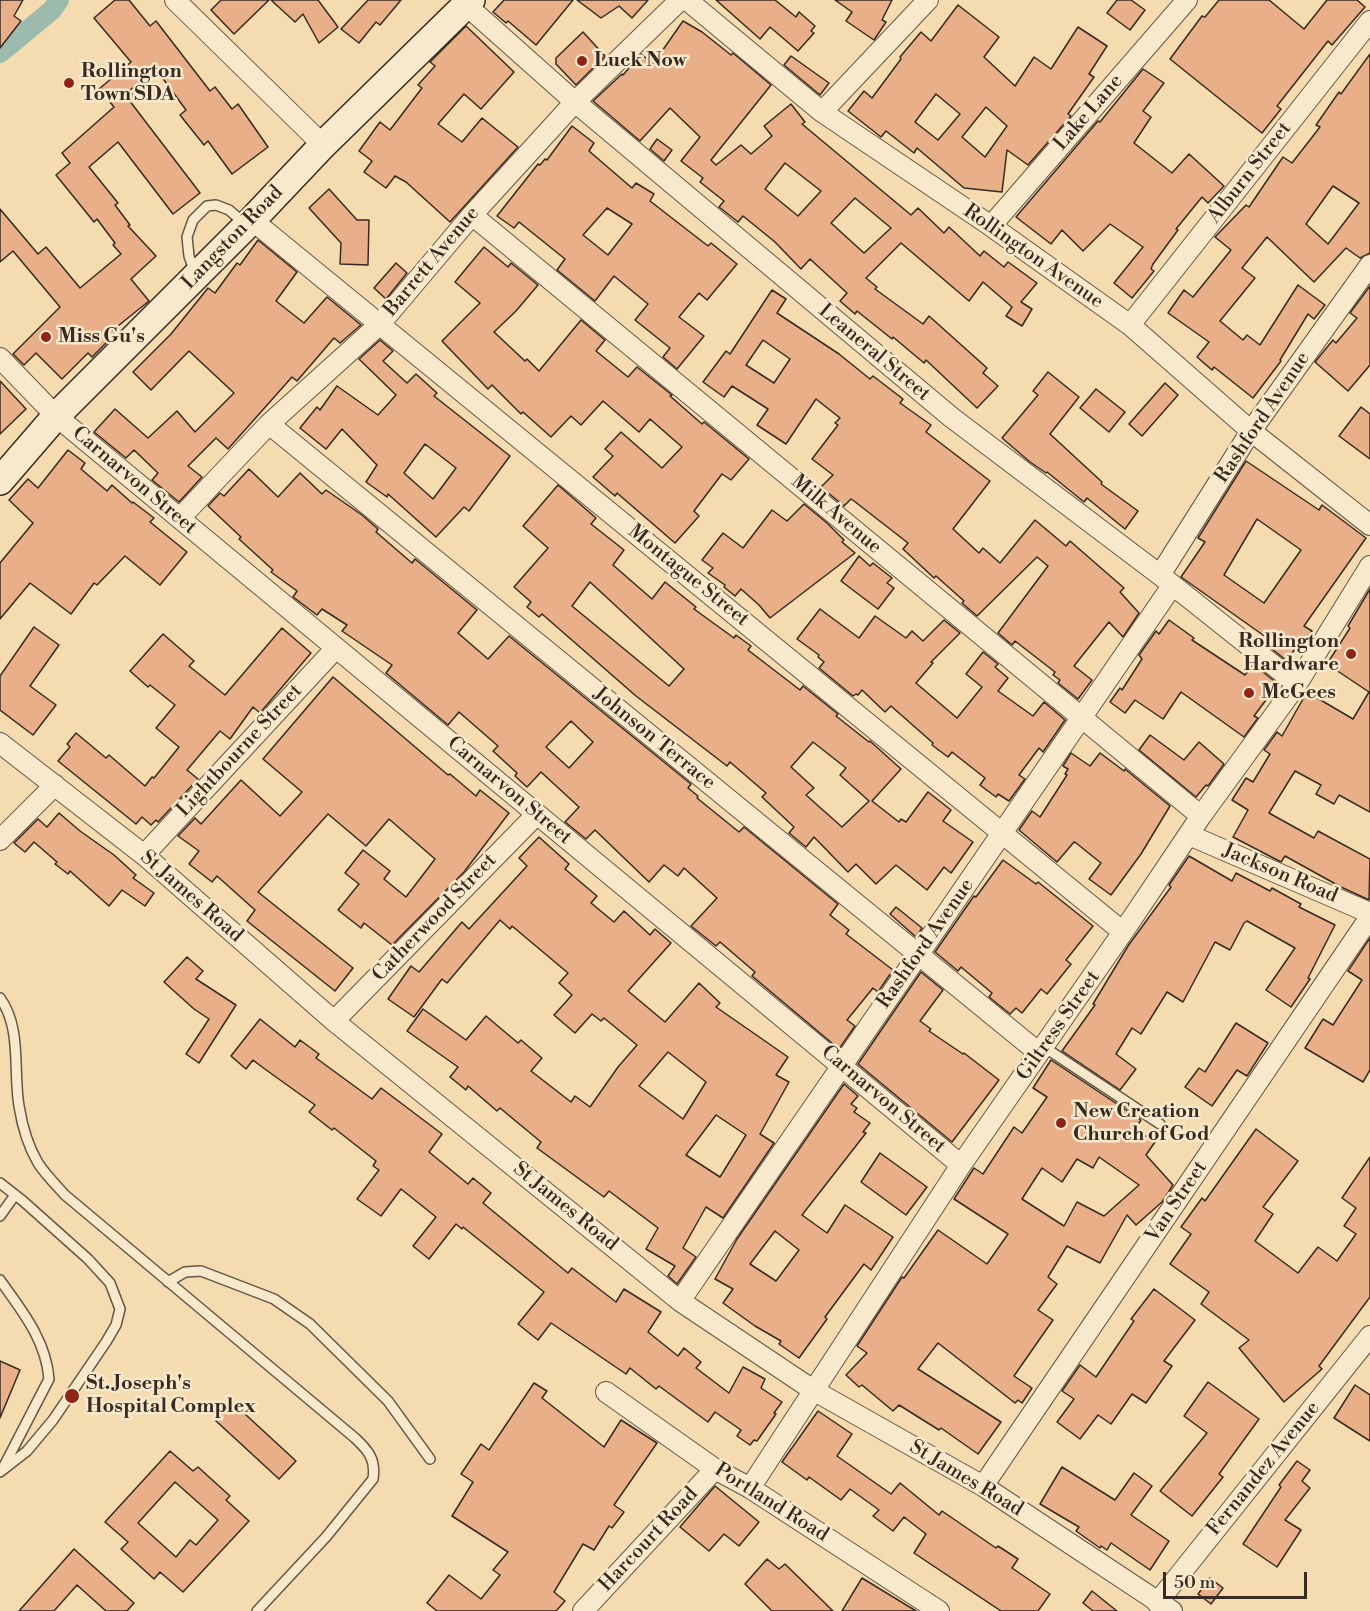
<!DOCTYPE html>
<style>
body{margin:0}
#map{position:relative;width:1370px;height:1611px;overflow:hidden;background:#f5dbb0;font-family:"Libre Bodoni",serif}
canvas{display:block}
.scale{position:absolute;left:1163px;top:1572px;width:144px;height:27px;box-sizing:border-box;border:3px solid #362a21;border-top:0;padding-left:8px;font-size:18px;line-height:21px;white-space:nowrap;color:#362a21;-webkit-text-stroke:4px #f8e8cc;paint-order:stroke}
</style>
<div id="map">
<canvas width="1370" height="1611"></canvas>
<div class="scale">50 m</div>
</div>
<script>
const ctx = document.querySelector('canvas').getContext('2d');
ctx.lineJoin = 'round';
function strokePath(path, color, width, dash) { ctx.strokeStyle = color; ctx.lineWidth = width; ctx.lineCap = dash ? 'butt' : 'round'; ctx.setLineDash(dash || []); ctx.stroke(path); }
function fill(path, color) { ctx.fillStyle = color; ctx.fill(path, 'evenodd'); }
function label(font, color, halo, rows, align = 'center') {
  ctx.font = font + ' "Libre Bodoni",serif'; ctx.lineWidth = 5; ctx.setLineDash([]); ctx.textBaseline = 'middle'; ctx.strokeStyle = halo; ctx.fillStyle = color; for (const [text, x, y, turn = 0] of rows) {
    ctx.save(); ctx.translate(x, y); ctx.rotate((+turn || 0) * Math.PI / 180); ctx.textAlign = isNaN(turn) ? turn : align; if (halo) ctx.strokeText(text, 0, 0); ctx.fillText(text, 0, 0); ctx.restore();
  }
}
strokePath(new Path2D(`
 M0 53 52 10 59 0`), '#9cbbad', 20);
const building = new Path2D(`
 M0 0H23L14 16 21 21 0 48Z
 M115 0H129L150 26 156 21 210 91 215 87 232 109 238 104 268 147 232 174 208 141 204 145 180 115 186 110 156 69 129 91 134 96 129 100 200 193 173 214 118 142 89 167 118 203 115 205 130 225 128 226 156 256 131 279 149 301 113 330 116 333 92 357 88 353 62 379 36 353 24 365 13 354 60 307 13 251 0 262V209L38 254 46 247 80 288 121 254 113 245 115 243 97 219 94 222 56 175 70 163 62 153 114 107 99 89 131 62 94 18Z
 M221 0H269L234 34 211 10Z
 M271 0H318L338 27 319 43 303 14 295 22Z
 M368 0H401L380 25 376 22 359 43 341 29Z
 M504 0H573L536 45 508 21 506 23 493 12Z
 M577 0H648L632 18 619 6 601 18Z
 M716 0H775L796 17 799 12 815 26 811 31 814 33 798 51 770 27 760 39Z
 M835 0H892L882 20 886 22 874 40 846 21 852 12Z
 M1117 0H1131L1145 10 1130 30 1107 13Z
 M1219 0H1269L1304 29 1327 0H1357L1365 7 1332 45 1328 41 1277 106 1281 109 1262 133 1170 59 1202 16 1205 17Z
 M958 5 999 37 984 57 1015 86 1034 57 1051 69 1078 27 1107 46 1089 74 1094 77 1068 114 1071 116 1028 165 1007 150 1002 192 964 188 917 148 914 153 886 131 881 137 848 111 864 91 872 98 901 59 900 57 921 32 931 41ZM936 94 960 114 938 140 915 122ZM986 107 1007 126 985 157 962 137Z
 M683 21 702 32 731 55 733 53 771 85 711 160 716 165 741 145 751 154 772 136 764 126 791 104 805 122 802 124 911 215 918 208 944 233 949 227 980 256 984 251 1004 267 1008 262 1037 283 1021 302 1032 309 1022 326 1006 316 1012 307 983 282 969 301 901 243 866 278 877 287 875 289 923 324 929 316 987 368 983 373 998 386 977 408 926 360 924 363 893 337 892 339 857 311 855 314 840 301 847 293 810 259 801 269 775 242 743 216 738 222 719 207 724 201 700 182 703 178 681 161 700 137 670 108 640 141 593 101 622 74 623 75 641 54 653 64ZM785 163 821 191 798 216 765 189ZM855 198 891 228 864 253 831 223Z
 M466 26 514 72 481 109 464 94 438 124 462 142 482 118 518 147 450 222 406 182 395 176 386 188 364 172 372 161 359 151 380 122 390 130 422 88 418 85 435 66 430 62Z
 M583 32 605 56 576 85 556 64V58Z
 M1370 54V253L1360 258 1346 248 1314 282 1267 237 1242 268 1255 278 1220 321 1243 340 1247 335 1260 345 1298 285 1325 305 1314 319 1308 314 1280 360 1281 361 1253 398 1214 367 1212 370 1197 357 1209 342 1168 313 1184 290 1193 297 1231 250 1215 237 1246 205 1249 207 1283 157 1292 163 1320 127 1316 125 1339 92 1341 94ZM1333 186 1359 203 1328 244 1306 224Z
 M791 56 829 83 820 95 784 65Z
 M1143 69 1164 83 1143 111 1151 117 1134 143 1172 173 1189 154 1224 186 1208 203 1202 197 1176 229 1178 230 1153 264 1151 269 1154 271 1132 298 1114 283 1143 247 1110 224 1083 251 1062 230 1051 244 1016 217 1098 121 1100 122Z
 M572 126 594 143 589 151 632 188 636 183 654 194 650 201 708 246 711 243 737 264 707 300 699 293 679 317 704 336 677 369 663 357 670 348 635 320 648 304 614 276 595 301 557 270 565 259 519 222 514 228 497 216 538 164 540 165 545 159 547 160ZM607 208 632 224 608 255 583 235Z
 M657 139 672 150 664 161 650 149Z
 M329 189 357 220H369L368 265 340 264 341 243 309 208Z
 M258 240 297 272 276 301 304 323 327 297 361 325 340 343 334 338 297 381 292 377 228 449 216 438 188 466 202 477 179 502 152 480 158 473 134 450 126 458 94 432 115 409 148 438 177 411 195 432 234 393 189 351 151 390 133 372 171 334 208 288 215 293 237 263 240 265Z
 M484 247 508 267 511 263 538 285 516 311 494 332 525 361 527 359 539 371 581 320 605 340 596 351 628 377 637 367 672 395 670 396 702 424 704 422 749 459 731 480 722 474 694 511 699 516 675 543 617 493 615 496 593 477 613 456 605 449 621 432 662 468 682 447 650 419 639 432 603 401 581 425 571 416 551 437 523 412 521 414 492 385 488 389 442 341 480 303 455 282Z
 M396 263 407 273 386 299 374 288Z
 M1370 286V365L1348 391 1315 362 1333 340 1336 343 1357 318 1350 313Z
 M772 290 786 299 777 313 839 354 870 379 873 376 903 399 900 403 931 425 926 432 990 481 953 529 979 553 983 548 1000 563 1035 520 1066 546 1070 541 1124 588 1120 592 1139 613 1123 637 1109 622 1074 666 1092 680 1078 699 1058 683 1060 680 1053 675 1055 672 1015 641 1012 645 998 633 1048 566 1037 557 977 616 962 603 964 601 936 576 934 578 903 549 908 543 854 501 851 499 844 506 821 487 833 475 812 459 838 425 835 423 840 418 816 399 786 444 757 425 768 409 732 386 724 397 703 382 726 351 730 354ZM763 340 790 359 774 383 746 365Z
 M380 340 393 351 383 361 407 383 416 374 437 393 434 396 510 456 469 511 464 507 436 537 388 494 387 497 366 482 377 465 342 429 326 449 300 428 317 407 320 410 337 386 378 415 396 395 359 359ZM425 444 456 468 433 499 404 473Z
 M1048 372 1079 397 1050 434 1102 482 1101 484 1138 511 1125 529 1087 498 1084 502 1047 472 1046 473 1030 462 1002 438 1038 395 1033 391Z
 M0 381 26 409 0 434Z
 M1165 383 1178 395 1142 436 1129 424Z
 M1096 389 1125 412 1109 432 1080 408Z
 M1361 407 1370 414V459L1339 436Z
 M68 450 85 463 81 469 107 491 112 485 132 503 133 502 154 518 150 522 187 552 160 585 125 556 97 585 94 583 71 614 30 583 0 619V563L33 523 9 500 28 479 38 488Z
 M1246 461 1319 510 1322 505 1366 538 1304 626 1312 631 1301 646 1298 644 1287 661 1267 645 1270 640 1181 577 1205 542 1198 538ZM1257 519 1301 550 1264 603 1224 575Z
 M249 469 278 497 300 473 322 494 326 490 362 515 378 529 376 532 412 563 415 559 477 610 458 633 488 659 509 636 691 784 688 788 698 796 697 798 739 832 744 827 838 904 830 915 849 930 846 934 893 970 878 992 873 988 847 1020 855 1026 839 1049 752 976 755 972 720 942 716 946 691 926 717 898 684 868 678 876 664 865 649 882 595 830 586 839 565 822 579 807 541 772 527 787 515 776 517 773 493 751 498 746 459 712 448 725 386 673 392 665 342 631 347 625 322 609 317 615 293 597 297 591 271 572 273 570 239 539 241 537 208 506 220 493 224 496ZM571 721 593 742 569 768 546 747Z
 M558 485 596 518 591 524 624 550 613 565 652 599 665 582 696 607 694 609 734 638 736 635 751 646 748 650 800 690 803 686 838 714 836 716 869 742 870 741 901 769 872 801 899 822 901 819 906 822 928 792 951 810 943 821 973 842 951 873 944 867 927 890 896 865 876 884 856 864 848 872 814 837 806 847 789 833 794 827 762 797 766 793 730 762 727 766 636 696 542 614 539 617 527 607 531 602 514 587 548 548 523 526ZM590 582 684 669 669 686 572 606ZM813 742 846 768 840 775 869 801 842 827 806 795 814 788 791 767Z
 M804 504 827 523 844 540 842 542 855 553 770 618 759 605 741 589 735 596 724 587 725 585 708 573 713 568 702 560 723 533 743 548 772 510 787 521Z
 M859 556 870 566 873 563 892 578 887 583 894 588 878 609 841 581Z
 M1370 589V812L1339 795 1334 804 1316 794 1321 785 1295 771 1269 813 1314 838 1318 831 1370 859 1369 900 1341 887 1285 856 1281 862 1233 837 1248 810 1232 800 1246 778 1253 782 1270 754 1264 750 1277 732 1282 736 1307 692 1353 719 1369 692 1327 664 1350 628 1348 626Z
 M820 609 859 638 875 616 906 638 912 631 923 641 944 620 960 633 931 662 933 663 916 683 957 718 982 687 966 674 983 652 998 664 995 667 1008 678 998 691 1033 716 1044 702 1065 720 1043 752 1039 748 1019 775 1025 779 1009 801 998 794 996 797 980 785 985 778 952 752 948 757 932 745 933 743 891 706 885 712 862 690 858 695 856 694 853 696 819 668 824 662 818 657 819 655 797 639Z
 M1169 620 1194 638 1192 640 1245 675 1253 664 1278 684 1254 716 1258 718 1244 737 1181 692 1163 719 1135 700 1125 713 1110 702 1120 688 1122 690 1142 659 1139 655 1156 631 1159 634Z
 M34 627 59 645 30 686 56 705 33 735 0 710V676Z
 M282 628 311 653 260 713 253 707 230 739 220 731 187 770 198 779 158 822 156 820 151 825 142 817 136 824 58 761 70 747 67 744 76 733 106 758 109 755 145 786 152 777 154 778 179 747 156 728 175 705 150 685 148 687 130 671 163 634 194 661 189 666 225 695Z
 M333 677 448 775 450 774 476 796 480 790 509 813 464 872 392 945 364 923 361 928 338 910 359 884 345 873 363 850 390 871 384 879 406 897 435 859 389 819 366 846 328 814 258 892 353 968 335 991 247 921 255 910 217 876 212 882 189 864 199 851 178 836 195 818 201 824 241 780 280 816 302 792 263 759Z
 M1150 735 1184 760 1199 742 1224 764 1208 786 1206 785 1196 797 1139 750Z
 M1071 753 1090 766 1100 753 1124 771 1125 769 1170 806 1141 854 1111 895 1089 879 1101 863 1076 843 1074 842 1057 862 1019 830 1032 811 1040 817 1067 775 1065 774 1068 769 1063 766Z
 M59 813 80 831 114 855 136 875 133 878 154 893 145 906 122 890 109 906 70 871 68 874 55 864 57 862 34 842 25 852 14 843 38 819 47 827Z
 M539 837 569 864 565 869 597 896 591 903 614 922 624 911 650 935 655 929 671 943 628 991 665 1022 699 983 720 1003 716 1007 788 1057 776 1075 789 1082 760 1134 774 1143 723 1218 706 1207 683 1248 696 1257 677 1284 668 1276 675 1266 646 1249 658 1228 609 1191 604 1197 537 1148 541 1142 500 1108 497 1111 468 1086 466 1090 450 1077 458 1067 407 1031 423 1009 466 1040 486 1016 518 1043 521 1040 542 1058 531 1071 571 1102 575 1096 590 1107 618 1067 637 1045 604 1018 601 1021 592 1014 575 1033 554 1015 572 995 559 983 568 973 512 926 510 929 500 920 447 983 442 979 414 1017 388 999 411 966 419 972 462 922 469 929 527 866 519 858ZM668 1052 706 1082 683 1119 639 1086ZM716 1115 746 1135 720 1177 686 1155Z
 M1189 856 1232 881 1236 873 1270 891 1272 888 1301 904 1299 907 1335 925 1308 978 1310 979 1291 1007 1266 990 1295 948 1247 921 1244 923 1230 950 1215 942 1183 1002 1167 992 1141 1034 1132 1028 1116 1054 1136 1069 1120 1090 1062 1051 1095 1005 1093 1004 1128 946 1171 887 1169 885Z
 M1003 860 1036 884 1038 882 1093 926 1066 960 1071 964 1047 994 1041 989 1022 1013 1016 1008 1010 1014 989 997 992 993 961 967 958 971 935 952 967 906 974 896 976 897Z
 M896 907 922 928 916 937 890 914Z
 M1370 938V1070L1363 1082 1305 1048 1323 1019 1333 1025 1362 980 1348 971Z
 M187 957 203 971 196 979 236 1005 199 1063 186 1054 209 1019 194 1009 164 982Z
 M921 972 943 990 920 1021 931 1029 929 1031 963 1054 964 1053 999 1080 952 1142 858 1064Z
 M260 1019 295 1047 300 1040 319 1054 316 1058 372 1099 381 1088 442 1134 429 1152 468 1184 473 1178 491 1193 483 1203 568 1273 572 1268 616 1302 624 1289 661 1312 648 1332 678 1356 684 1348 701 1362 696 1368 729 1393 743 1367 765 1379 761 1388 782 1402 774 1413 776 1414 757 1441 754 1440 750 1445 737 1436 741 1430 715 1412 708 1422 659 1386 656 1389 630 1368 626 1374 551 1323 538 1340 518 1324 544 1292 463 1227 462 1229 456 1224 429 1259 413 1246 436 1217 401 1189 381 1216 357 1199 379 1170 373 1166 376 1161 334 1128 332 1130 309 1112 315 1105 262 1067 253 1060 246 1069 231 1056Z
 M1236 1023 1268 1043 1247 1076 1237 1070 1212 1106 1185 1087 1199 1068 1205 1072Z
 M1051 1060 1141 1120 1135 1129 1155 1142 1146 1155 1173 1185 1162 1202 1136 1225 1127 1215 1100 1263 1067 1246 1048 1277 1057 1284 1038 1310 1053 1320 1014 1376 1032 1388 1022 1403 1018 1400 1015 1403 938 1343 918 1369 1001 1422 978 1454 941 1428 939 1430 899 1405 893 1411 862 1385 859 1387 846 1375 867 1353 857 1346 902 1277 904 1278 938 1230 987 1264 1008 1234 954 1199 974 1168 983 1174 1014 1127 1022 1133 1047 1097 1033 1088ZM1099 1157 1139 1185 1104 1216 1077 1202 1064 1226 1022 1199 1042 1168 1062 1182 1077 1159 1093 1168Z
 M844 1084 858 1096 851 1104 857 1108 854 1112 870 1123 863 1132 866 1133 802 1215 827 1233 845 1205 893 1237 871 1270 864 1264 825 1317 827 1319 799 1358 779 1344 781 1341 755 1326 723 1303 733 1289 715 1279 737 1239ZM775 1231 799 1250 776 1281 750 1264Z
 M1256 1129 1298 1161 1263 1207 1273 1214 1255 1241 1298 1273 1318 1247 1337 1261 1356 1234 1344 1226 1356 1208 1342 1198 1370 1157V1297L1319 1366 1322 1369 1284 1402 1239 1348 1249 1340 1201 1304 1209 1292 1170 1264 1191 1234 1181 1227 1202 1198 1205 1201Z
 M880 1153 927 1187 906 1215 861 1182Z
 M1154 1289 1195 1320 1164 1361 1172 1366 1146 1403 1132 1394 1111 1424 1098 1415 1080 1439 1057 1422 1074 1399 1062 1391 1080 1365 1096 1377 1134 1321 1131 1319Z
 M0 1361 20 1370 0 1418Z
 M1208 1382 1259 1419 1219 1474 1223 1477 1192 1516 1160 1491 1207 1433 1184 1416Z
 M534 1383 547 1391 542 1398 604 1447 621 1420 657 1443 614 1505 624 1512 612 1528 609 1526 594 1550 583 1544 554 1592 565 1601 556 1611H437L427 1603 449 1575 481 1599 500 1575 493 1570 508 1552 452 1516 473 1482 461 1474 481 1444 489 1450Z
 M1355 1385 1370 1395V1441L1334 1418Z
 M232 1402 296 1461 279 1479 215 1420Z
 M818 1411 852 1434 837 1456 891 1494 900 1483 939 1515 942 1511 996 1548 998 1546 1018 1559 1012 1568 1050 1594 1038 1611H1001L914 1553 926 1534 904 1517 893 1531 873 1516 879 1510 850 1489 841 1500 809 1477 807 1480 782 1462Z
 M170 1451 193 1471 198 1467 230 1496 226 1500 249 1521 183 1592 160 1572 154 1579 121 1549 128 1542 105 1522ZM175 1482 218 1520 196 1545 190 1540 176 1557 138 1523Z
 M1297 1461 1310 1470 1302 1481 1310 1488 1285 1520 1301 1530 1277 1567 1243 1544 1281 1487 1279 1485Z
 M1062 1467 1115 1500 1134 1473 1152 1486 1131 1515 1169 1541 1150 1570 1111 1543 1107 1550 1101 1546 1100 1548 1076 1531 1079 1527 1040 1504Z
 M715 1486 759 1522 739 1546 724 1534 709 1551 680 1527Z
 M74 1549 134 1603 127 1611H106L77 1585 54 1611H19Z
 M767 1559 779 1569 785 1564 833 1611H772L745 1584Z
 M862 1578 916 1611H842Z
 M1210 1578 1223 1588 1211 1604 1198 1594Z
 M1092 1591 1117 1611H1093L1083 1603Z`);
fill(building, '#e8af89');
strokePath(building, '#362a21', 1.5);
const lane = new Path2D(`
 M195 273 189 256 187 237 193 220 207 206 216 205 229 210 244 223
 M0 998C22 1028 13 1071 19 1106 22 1125 28 1146 38 1163 45 1174 56 1185 65 1195L355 1438C369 1451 376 1460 373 1479L326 1537 257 1611
 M1044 1047 1160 1124
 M0 1183 23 1201 88 1259 110 1283 120 1309 116 1325 106 1342 53 1420 27 1451 0 1472
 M0 1216 15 1195
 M0 1280C22 1311 46 1340 49 1379L4 1466
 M168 1282 185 1272 201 1271 274 1299 310 1324 388 1401 430 1459`);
const street = new Path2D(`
 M175 0 323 145
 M687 0 822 112 991 226 1130 325 1251 431 1370 525
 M466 5 575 102 951 417 1160 575 1297 684
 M822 112 928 0
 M472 215 1201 816
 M252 220 1123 932
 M991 226 1187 0
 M1130 325 1370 21
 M0 358 56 416 961 1165
 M269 424 1039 1053
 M180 518 269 424 380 324 472 215 575 102 680 0
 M1160 575 1251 431 1370 265
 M0 743 144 855 334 1021 680 1301 813 1390 983 1486 1172 1611
 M1189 835 1370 913
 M0 840 55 785
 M144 855 336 648
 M334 1021 537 814
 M680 1301 1172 586
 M606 1392 715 1469 750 1488 939 1611
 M983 1486 1370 917
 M750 1488 961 1165 1123 932 1201 816 1297 684 1370 566
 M1157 1603 1370 1336
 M583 1611 715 1469`);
const secondary = new Path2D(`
 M0 481 56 416 252 220 323 145 471 0`);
strokePath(lane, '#665645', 12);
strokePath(street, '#665645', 22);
strokePath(secondary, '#362a21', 30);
strokePath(lane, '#f8e8cc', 9);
strokePath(street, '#f8e8cc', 20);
strokePath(secondary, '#f8e8cc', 27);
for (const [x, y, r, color] of [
 [582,61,6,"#8f2418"],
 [69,83,6,"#8f2418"],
 [46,337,6,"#8f2418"],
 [1351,654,6,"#8f2418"],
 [1249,693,6,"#8f2418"],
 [1061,1123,6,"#8f2418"],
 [72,1396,8,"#8f2418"]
]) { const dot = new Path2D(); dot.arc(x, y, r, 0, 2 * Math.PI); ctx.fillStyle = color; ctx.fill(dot); strokePath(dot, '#f8e8cc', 2); }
label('bold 20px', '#362a21', '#f8e8cc', [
 ["Luck Now",594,61],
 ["Rollington",81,72],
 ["Town SDA",81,95],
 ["Miss Gu's",58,337],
 ["Rollington",1339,642,"right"],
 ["Hardware",1339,665,"right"],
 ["McGees",1261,693],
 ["New Creation",1073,1112],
 ["Church of God",1073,1135],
 ["St. Joseph's",86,1384],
 ["Hospital Complex",86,1407]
], 'left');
label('20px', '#362a21', '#f8e8cc', [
 ["Lake Lane",1089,113,-49],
 ["Alburn Street",1250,173,-52],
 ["Langston Road",233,238,-46],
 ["Rollington Avenue",1033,257,35],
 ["Barrett Avenue",432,262,-50],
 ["Leaneral Street",874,353,40],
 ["Rashford Avenue",1263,418,-56],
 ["Carnarvon Street",134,481,40],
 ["Milk Avenue",836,515,40],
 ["Montague Street",688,576,39],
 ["Johnson Terrace",654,739,39],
 ["Lightbourne Street",240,751,-47],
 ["Carnarvon Street",509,791,40],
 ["Jackson Road",1280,874,23],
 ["St James Road",191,897,41],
 ["Catherwood Street",435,918,-46],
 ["Rashford Avenue",926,944,-55],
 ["Giltress Street",1059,1026,-55],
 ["Carnarvon Street",883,1100,40],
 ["Van Street",1177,1202,-56],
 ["St James Road",565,1207,39],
 ["Fernandez Avenue",1264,1469,-51],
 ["St James Road",966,1479,31],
 ["Portland Road",771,1503,32],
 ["Harcourt Road",649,1540,-47]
]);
</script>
